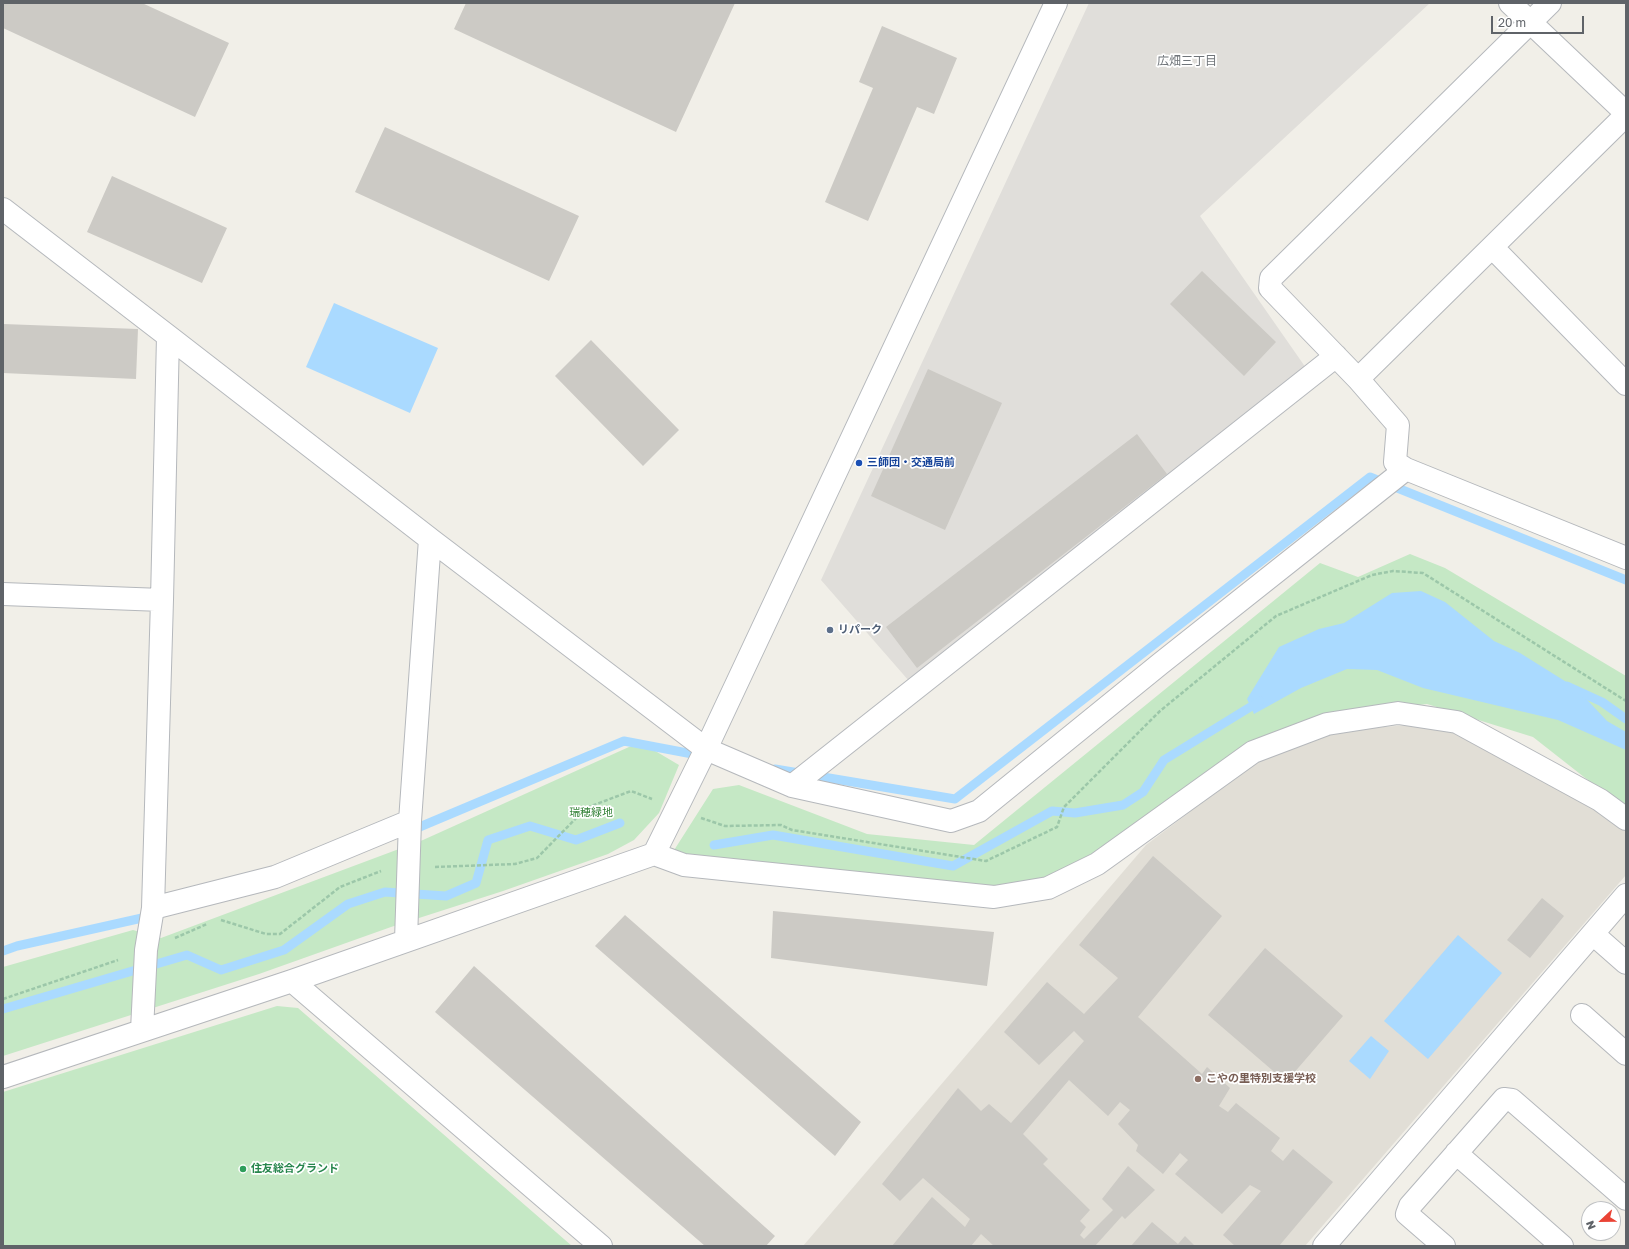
<!DOCTYPE html>
<meta charset="utf-8">
<style>
body{margin:0}
#map{position:relative;width:1629px;height:1249px;overflow:hidden;background:#f1efe8;font-family:"Golos Text",sans-serif}
canvas{display:block}
.frame{position:absolute;inset:0;border:4px solid #5f6368;pointer-events:none}
.north{position:absolute;left:1581px;top:1201px;width:40px;height:40px;box-sizing:border-box;background:#fff;border:1px solid #bfc1c3;border-radius:50%;rotate:248deg;font-size:11px;font-weight:700;line-height:16px;text-align:center;color:#5f6368}
.north::after{content:'';display:block;margin:auto;width:14px;height:18px;background:#ea4335;clip-path:polygon(50% 0,100% 100%,50% 72%,0 100%)}
.scale{position:absolute;left:1491px;top:16px;width:93px;height:18px;box-sizing:border-box;border:2px solid #5f6368;border-top:0;padding-left:5px;font-size:12px;line-height:14px;white-space:nowrap;color:#5f6368;-webkit-text-stroke:3px #fff;paint-order:stroke}
</style>
<div id="map">
<canvas width="1629" height="1249"></canvas>
<div class="frame"></div>
<div class="north">N</div>
<div class="scale">20 m</div>
</div>
<script>
const ctx = document.querySelector('canvas').getContext('2d');
ctx.lineJoin = 'round';
function fill(path, color) { ctx.fillStyle = color; ctx.fill(path, 'evenodd'); }
function strokePath(path, color, width, dash) { ctx.strokeStyle = color; ctx.lineWidth = width; ctx.lineCap = dash ? 'butt' : 'round'; ctx.setLineDash(dash || []); ctx.stroke(path); }
function label(font, color, halo, rows, align = 'center') {
  ctx.font = font + ' "Golos Text","Noto Sans JP",sans-serif'; ctx.lineWidth = 3.5; ctx.setLineDash([]); ctx.textBaseline = 'middle'; ctx.strokeStyle = halo; ctx.fillStyle = color; for (const [text, x, y, turn = 0] of rows) {
    ctx.save(); ctx.translate(x, y); ctx.rotate((+turn || 0) * Math.PI / 180); ctx.textAlign = isNaN(turn) ? turn : align; if (halo) ctx.strokeText(text, 0, 0); ctx.fillText(text, 0, 0); ctx.restore();
  }
}
fill(new Path2D(`
 M1089 3H1430L1200 216 1306 368 909 681 821 580Z`), '#e0deda');
fill(new Path2D(`
 M1408 725 1458 732 1575 793 1626 831V875L1305 1246H803L1146 845 1256 762 1335 731Z`), '#e1ded6');
fill(new Path2D(`
 M1410 554 1445 568 1626 676V810L1533 737 1427 704 1327 716 1094 859 1049 883 992 893 671 855 713 789 739 785 867 834 974 845 1320 563 1358 577Z
 M640 742 679 765 659 813 634 840 608 854 503 891 391 927 259 974 3 1056V967L133 930 161 938 423 840Z
 M277 1006 298 1008 572 1246H3V1092Z`), '#c5e8c5');
fill(new Path2D(`
 M334 303 438 348 410 413 306 367Z
 M1421 591 1445 602 1494 641 1520 653 1576 688 1607 721 1626 732V750L1558 720 1423 688 1377 670 1347 669 1301 688 1254 714 1247 699 1279 647 1319 629 1344 623 1392 593Z
 M1458 935 1502 973 1428 1059 1384 1021Z
 M1371 1036 1389 1051 1370 1079 1349 1061Z`), '#aadaff');
strokePath(new Path2D(`
 M1567 686 1602 702 1626 719
 M775 769 955 799 1370 477 1626 580
 M410 831 624 741 703 756
 M714 845 773 835 953 866 1052 811 1075 813 1123 805 1143 792 1164 760 1260 701
 M3 951 17 946 151 916
 M3 1009 187 955 221 970 284 950 348 904 385 892 446 896 476 883 488 840 530 826 576 840 620 823`), '#aadaff', 9);
fill(new Path2D(`
 M3 3H142L229 43 195 117 3 28Z
 M466 3H735L676 132 454 29Z
 M882 26 957 58 934 114 917 107 868 221 825 202 873 88 859 82Z
 M385 127 579 216 549 281 355 192Z
 M112 176 227 228 202 283 87 232Z
 M1202 271 1276 342 1244 376 1170 304Z
 M3 324 138 329 136 379 3 373Z
 M591 340 679 430 643 466 555 376Z
 M928 369 1002 403 945 530 871 496Z
 M1137 434 1167 474 917 668 886 627Z
 M1153 856 1222 916 1138 1017 1202 1074 1207 1067 1230 1088 1219 1106 1228 1112 1236 1103 1280 1138 1271 1151 1283 1161 1293 1149 1333 1182 1279 1246H1235L1223 1235 1261 1191 1250 1185 1222 1214 1175 1174 1188 1160 1180 1153 1163 1174 1136 1151 1138 1145 1118 1124 1130 1110 1120 1102 1108 1116 1069 1080 1023 1134 1048 1159 1043 1164 1090 1210 1080 1221 1086 1227 1080 1235 1084 1239 1113 1210 1102 1199 1128 1166 1155 1190 1125 1219 1122 1216 1095 1246H994L981 1234 971 1246H892L932 1197 965 1227 970 1219 923 1178 900 1201 882 1184 958 1088 981 1111 989 1104 1011 1123 1084 1041 1074 1031 1039 1065 1004 1032 1047 982 1084 1014 1118 978 1079 945Z
 M1542 898 1564 916 1530 958 1507 940Z
 M773 911 994 932 987 986 771 958Z
 M625 915 861 1122 835 1156 595 946Z
 M1265 948 1343 1016 1286 1082 1208 1015Z
 M474 966 775 1236 766 1246H705L435 1012Z
 M1152 1222 1178 1244 1185 1236 1195 1246H1131Z`), '#cccac5');
const minor = new Path2D(`
 M1510 3 1626 113
 M3 209 168 336 162 600 3 594
 M1493 248 1626 384
 M168 336 430 539 410 821 406 940
 M1358 379 1270 288 1271 278 1550 3
 M1406 469 1395 462 1398 425 1358 379 1626 115
 M430 539 706 749 792 786 951 821 979 811 1160 664 1406 469 1626 558
 M792 786 1336 356
 M654 854 684 865 994 897 1048 888 1097 864 1253 752 1327 724 1398 713 1457 722 1600 800 1626 819
 M153 908 275 877 410 821
 M1593 934 1626 963
 M292 981 601 1246
 M1582 1015 1626 1054
 M142 1030 146 950 153 908 162 600
 M3 1077 292 981 654 854 706 749 1056 3
 M1456 1153 1562 1246
 M1324 1246 1626 895
 M1444 1246 1407 1214 1410 1206 1504 1099 1512 1100 1626 1199`);
strokePath(minor, '#b5b8bc', 24);
strokePath(new Path2D(`
 M701 818 725 826 781 825 792 830 986 861 1057 827 1064 807 1160 711 1276 616 1372 575 1393 571 1423 573 1626 701
 M435 867 515 864 537 858 586 808 631 791 652 799
 M221 920 266 934H280L340 887 381 871
 M175 938 207 924
 M3 999 118 960`), '#9cc7a9', 2.5, [4, 2]);
strokePath(minor, '#fff', 22);
for (const [x, y, r, color] of [
 [859,463,4,"#1a4fb4"],
 [830,630,4,"#5c6f8a"],
 [1198,1079,4,"#8d6e63"],
 [243,1169,4,"#2e9e5b"]
]) { const dot = new Path2D(); dot.arc(x, y, r, 0, 2 * Math.PI); ctx.fillStyle = color; ctx.fill(dot); strokePath(dot, '#fff', 1.5); }
label('bold 11px', '#164399', '#fff', [
 ["三師団・交通局前",867,463]
], 'left');
label('bold 11px', '#4e5e75', '#fff', [
 ["リパーク",838,630]
], 'left');
label('11px', '#348238', '#fff', [
 ["瑞穂緑地",591,813]
]);
label('bold 11px', '#785e54', '#fff', [
 ["こやの里特別支援学校",1206,1079]
], 'left');
label('bold 11px', '#27864d', '#fff', [
 ["住友総合グランド",251,1169]
], 'left');
label('12px', '#70757a', '#fff', [
 ["広畑三丁目",1187,61]
]);
</script>
